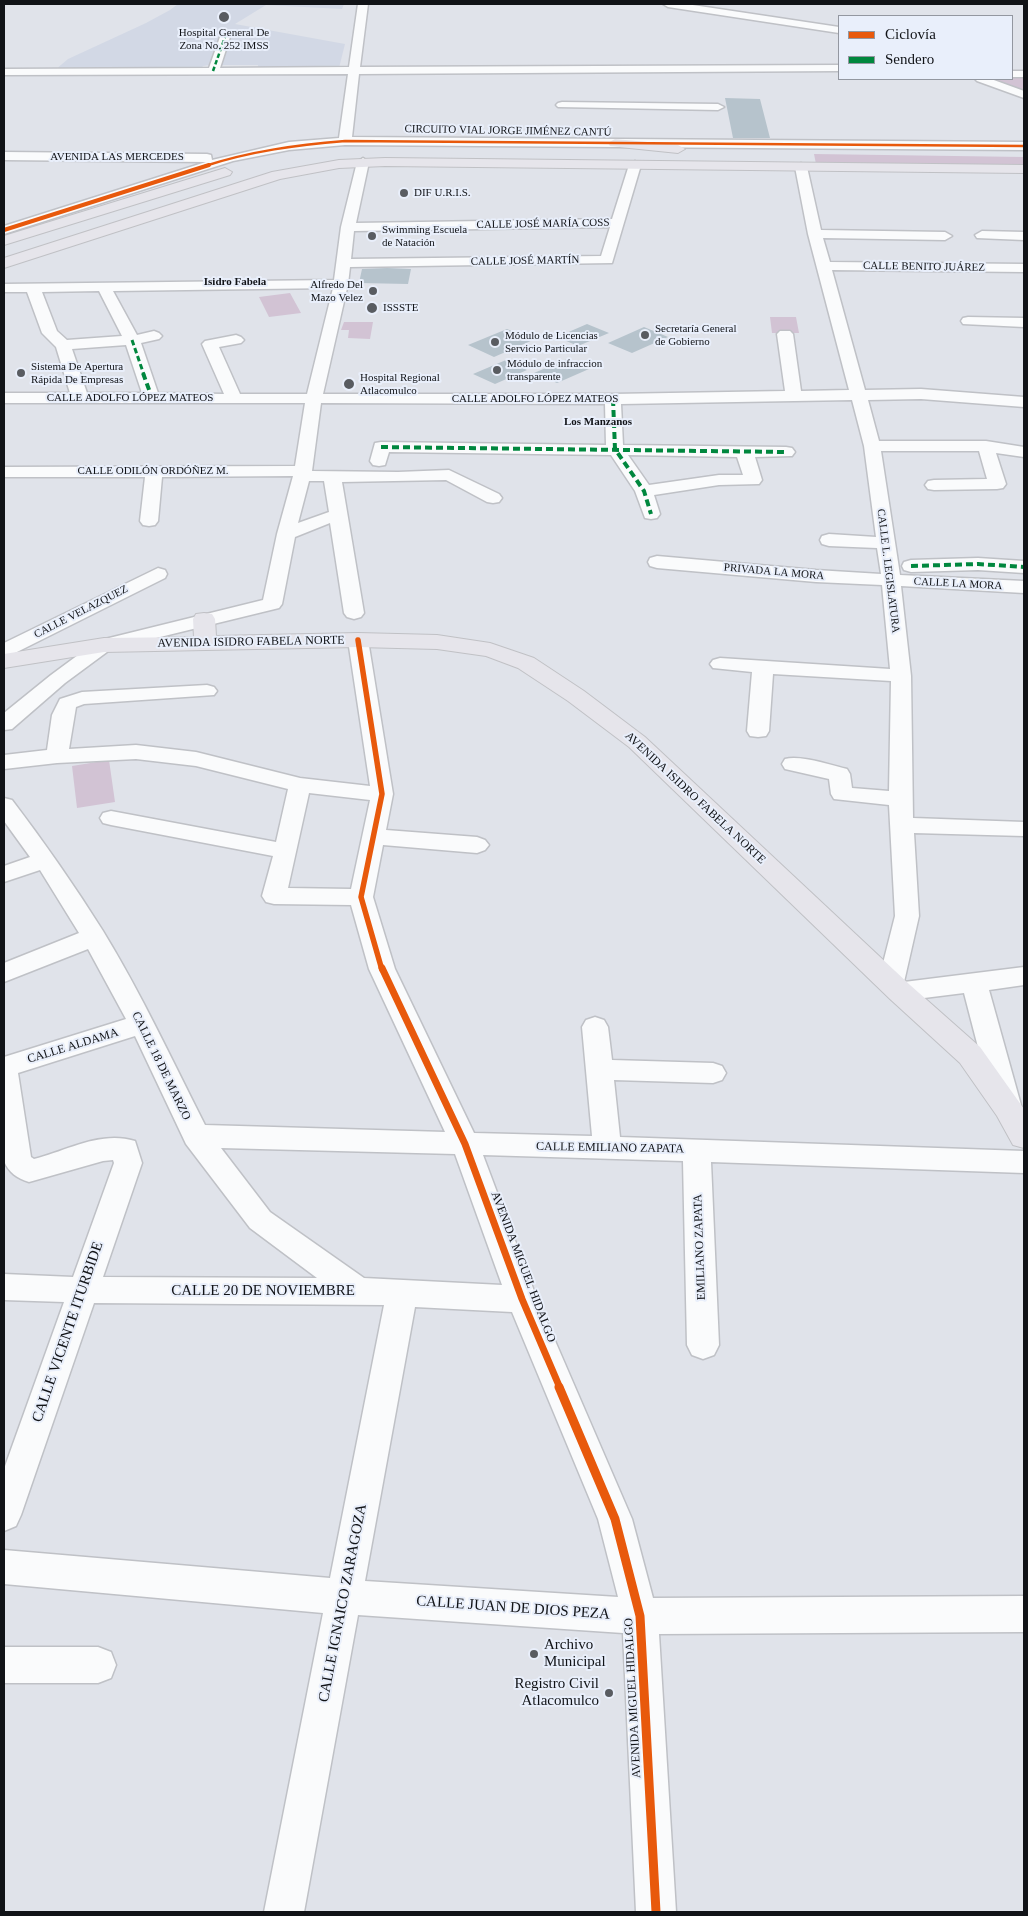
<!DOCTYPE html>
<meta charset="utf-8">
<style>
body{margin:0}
#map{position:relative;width:1028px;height:1916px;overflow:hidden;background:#e0e3ea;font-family:"Times New Roman",serif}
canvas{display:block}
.frame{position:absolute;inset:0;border:5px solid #111317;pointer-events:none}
.legend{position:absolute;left:838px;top:15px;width:175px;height:65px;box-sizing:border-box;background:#e9effb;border:1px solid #9397a0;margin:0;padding:6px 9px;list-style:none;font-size:15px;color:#111317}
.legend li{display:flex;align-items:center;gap:10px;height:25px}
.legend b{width:25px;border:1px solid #9397a0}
</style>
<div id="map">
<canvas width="1028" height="1916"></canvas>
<div class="frame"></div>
<ul class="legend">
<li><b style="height:6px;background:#e8590c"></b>Ciclovía</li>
<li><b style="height:6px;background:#00873e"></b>Sendero</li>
</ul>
</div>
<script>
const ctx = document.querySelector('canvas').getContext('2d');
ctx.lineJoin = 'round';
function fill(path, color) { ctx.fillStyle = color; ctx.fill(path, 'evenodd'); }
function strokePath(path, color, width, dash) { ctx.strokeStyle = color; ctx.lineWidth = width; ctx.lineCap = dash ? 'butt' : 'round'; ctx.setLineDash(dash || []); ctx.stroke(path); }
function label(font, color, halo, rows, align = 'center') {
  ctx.font = font + ' "Times New Roman",serif'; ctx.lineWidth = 4; ctx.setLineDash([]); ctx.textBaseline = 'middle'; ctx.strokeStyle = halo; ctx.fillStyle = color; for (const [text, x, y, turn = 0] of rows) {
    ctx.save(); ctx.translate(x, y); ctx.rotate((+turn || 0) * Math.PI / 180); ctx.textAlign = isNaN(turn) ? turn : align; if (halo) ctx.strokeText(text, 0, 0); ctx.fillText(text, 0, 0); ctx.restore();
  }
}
fill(new Path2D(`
 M178 4H344L342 9 266 5 235 24 345 44 339 68H258V65H209L203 66 201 69 55 70 68 59 146 23 170 10Z`), '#d2d8e5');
fill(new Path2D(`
 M1012 75H1024V91L992 79H1012Z
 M814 154 1024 157V166L816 164Z
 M290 293 301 313 269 317 259 297Z
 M770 317H796L799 333H772Z
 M344 322H373L370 339 348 338 349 330H341Z
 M109 760 115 802 77 808 72 766Z`), '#d2c3d4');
fill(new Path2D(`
 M725 98 760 99 770 138H733Z
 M362 269 387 268 411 269 408 284 359 283Z
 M587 324 609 333 578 346 557 337Z
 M644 327 668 337 632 353 608 343Z
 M507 329 533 340 494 357 468 345Z
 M567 359 589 369 557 383 534 373Z
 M506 360 527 370 495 384 473 374Z`), '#b6c3cc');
const minor = new Path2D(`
 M358 4H368L360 67 839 65V71L359 74 352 137 1024 142V150L345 145 289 150 233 161 4 234V226L206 162 4 160V152L207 154 211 155 212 160 289 142 339 138 348 74 4 75V69L209 68 220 37 225 34 230 37 220 68 349 67Z
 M663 4H686L839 27V33L668 7Z
 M1012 71H1024V77H1012Z
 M975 79H991L1024 91V98L977 81Z
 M562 102 718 104 724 107 718 110 558 107 556 105 558 103Z
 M363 158 369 162 356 223 612 219 629 165 635 161 641 165 612 263 350 267 348 284 323 394H613L785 391 777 334 780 331H790L793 334 801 391 849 390 808 234 795 167 801 163 807 167 821 230 945 232 952 236 945 240 823 238 830 262 1024 264V272L832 270 865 390 921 389 1024 397V407L921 399 868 400 879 441H986L1024 447V457L996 453 1006 484 1003 488 997 489 934 490 928 489 925 485 928 481 934 480 987 479 979 451H881L900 575 1024 581V593L901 586 911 676 913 818 1024 822V836L914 833 919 916 904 982 1024 967V985L989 990 1021 1105 1017 1112 1007 1116 997 1112 993 1105 964 993 900 1001 891 999 888 991 882 989 878 983 895 916 889 805 834 799 831 794 829 779 785 769 782 764 785 759C801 755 830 765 847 769L850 774 852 788 889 791 891 681 773 674 769 731 766 736 758 737 750 736 747 731 752 672 713 668 710 664 713 660 720 658 890 669 882 585 816 582 657 568 650 566 648 562 650 558 657 556 816 570 881 574 877 548 829 546 822 544 820 540 822 536 829 534 876 537 864 446 852 400 621 404 623 445 786 447 792 448 795 452 792 456 755 457 762 480 759 484 719 485 654 495 660 514 657 518 651 519 645 518 635 491 611 455 389 452 385 465 379 466 373 465 370 461 375 443 381 442 606 445 605 404 321 403 312 471 398 472 449 470 499 494 502 498 499 502 493 503 487 502 446 480 342 482 364 613 361 617 354 619 347 617 344 613 330 523 295 537 282 604 279 608 111 649 65 683 12 729 4 730V713L51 675 97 641 263 600 277 534 293 476 162 477 158 521 155 525 149 526 143 525 140 521 145 477H4V467L295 466 305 403H4V393H70L56 347 42 333 27 292H4V284L334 280 341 227 357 162ZM610 227 601 256 351 259 354 231ZM333 288 307 394H240L219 347 241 343 244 340 241 337 236 335 205 341 202 344 224 394 158 393 141 343 159 339 162 336 159 333 154 331 137 335 113 291ZM99 291 122 336 67 340 57 331 42 292ZM126 345 142 393H87L72 349ZM628 455 737 457 743 475H719L649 485ZM309 481H324L329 512 298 523Z
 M982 231 1024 232V240L977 238 975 235Z
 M968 317 1024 318V327L963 324 961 321 963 318Z
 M978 558 1024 561V573L978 570 911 572 904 570 902 566 904 562 911 560Z
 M158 568 165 570 167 574 165 578 11 655 4 657V643Z
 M358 634 365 636 368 640 393 794 386 830 477 837 485 840 489 845 485 850 477 853 383 845 373 897 395 969 474 1133 592 1136 582 1027 586 1020 595 1017 604 1020 608 1027 612 1060 713 1063 722 1066 726 1073 722 1080 713 1083 614 1080 620 1137 1024 1151V1173L711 1162 719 1345 714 1355 703 1359 692 1355 687 1345 683 1161 483 1155 537 1299 632 1519 653 1598 1024 1596V1632L659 1634 676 1912H636L623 1633 358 1615 304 1912H264L323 1613 4 1584V1550L330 1578 384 1305 94 1303 21 1515 16 1526 4 1531V1469L64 1302 4 1300V1274L73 1277 114 1163 113 1160 103 1161 29 1182C17 1178 9 1173 4 1161V1057L126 1019 88 949 4 982V963L79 933 40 870 4 882V866L30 857 4 821V798L12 800C44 842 74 885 103 931 141 993 172 1060 205 1125L445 1132 369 969 351 905 274 904 266 902 262 896 273 856 111 825 103 823 100 818 103 813 111 811 276 842 288 789 196 766 136 759 57 763 4 769V755L47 750 52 715 60 699 82 692 207 685 214 687 217 691 214 695 84 704 76 707 69 749 136 745 196 752 300 778 370 786 348 640 351 636ZM309 793 370 800 351 889 288 888ZM135 1036 186 1144 250 1228 317 1278 103 1277 142 1163 135 1141C101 1130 66 1151 34 1159L31 1157 18 1073ZM221 1148 455 1154 502 1285 364 1278 270 1212ZM415 1307 512 1312 598 1519 618 1597 365 1581Z
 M4 1647H98L111 1652 116 1665 111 1678 98 1683H4Z`);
const major = new Path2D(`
 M615 139 678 145 685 149 678 153 610 146 608 143Z
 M385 158 1024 165V173L385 166 339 168 280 179 4 268V258L272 172 339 160Z
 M225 168 232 172 230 175 4 245V236Z
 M204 613 212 614 215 619 216 636 358 633 437 635 490 643 534 658 584 691 645 737 910 985 980 1047 1024 1109V1148L1013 1145 997 1116 960 1063 890 999 629 747 568 701 518 668 486 656 437 649 358 647 104 652 4 668V654L104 638 194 637 193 619 196 614Z`);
strokePath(minor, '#bfc1c6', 3);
strokePath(major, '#c0c1c5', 2);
fill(minor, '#fafbfc');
fill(major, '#e6e5eb');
strokePath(new Path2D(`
 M213 71 225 37`), '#00873e', 2.5, [4.5, 2.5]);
strokePath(new Path2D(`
 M132 340 144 375`), '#00873e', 3, [5.5, 3]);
strokePath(new Path2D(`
 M143 373 152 398
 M613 399 615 449 644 491 651 514
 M381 447 786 452
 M911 566 978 564 1024 567`), '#00873e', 4, [7, 4]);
strokePath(new Path2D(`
 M205 166C251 151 297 145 345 141L1024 146`), '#e8590c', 2.5);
strokePath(new Path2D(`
 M4 230 209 165`), '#e8590c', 4);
strokePath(new Path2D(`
 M358 640 382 794 361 897 382 970`), '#e8590c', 5.5);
strokePath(new Path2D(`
 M382 968 465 1144 522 1299 560 1388`), '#e8590c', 7);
strokePath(new Path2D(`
 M559 1387 615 1519 640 1616 656 1912`), '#e8590c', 9);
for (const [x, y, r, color] of [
 [224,17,6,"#595c61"],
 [404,193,5,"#595c61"],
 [372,236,5,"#595c61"],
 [373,291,5,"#595c61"],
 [372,308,6,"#595c61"],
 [645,335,5,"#595c61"],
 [495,342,5,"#595c61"],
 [497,370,5,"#595c61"],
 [21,373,5,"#595c61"],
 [349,384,6,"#595c61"],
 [534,1654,5,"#595c61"],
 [609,1693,5,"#595c61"]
]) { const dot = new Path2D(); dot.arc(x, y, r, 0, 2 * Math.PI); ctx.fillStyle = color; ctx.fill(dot); strokePath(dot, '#e9effb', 2); }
label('11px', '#111317', '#e9effb', [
 ["Hospital General De",224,33,"center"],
 ["Zona No. 252 IMSS",224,46,"center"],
 ["DIF U.R.I.S.",414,193],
 ["Swimming Escuela",382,230],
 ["de Natación",382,243],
 ["Alfredo Del",363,285,"right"],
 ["Mazo Velez",363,298,"right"],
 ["ISSSTE",383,308],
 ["Secretaría General",655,329],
 ["de Gobierno",655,342],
 ["Módulo de Licencias",505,336],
 ["Servicio Particular",505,349],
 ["Módulo de infraccion",507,364],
 ["transparente",507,377],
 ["Sistema De Apertura",31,367],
 ["Rápida De Empresas",31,380],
 ["Hospital Regional",360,378],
 ["Atlacomulco",360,391]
], 'left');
label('11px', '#111317', '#e9effb', [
 ["CIRCUITO VIAL JORGE JIMÉNEZ CANTÚ",508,131,1],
 ["AVENIDA LAS MERCEDES",117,157],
 ["CALLE JOSÉ MARÍA COSS",543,224,-1],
 ["CALLE JOSÉ MARTÍN",525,261,-1],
 ["CALLE BENITO JUÁREZ",924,267,1],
 ["CALLE ADOLFO LÓPEZ MATEOS",130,398],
 ["CALLE ADOLFO LÓPEZ MATEOS",535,399],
 ["CALLE ODILÓN ORDÓÑEZ M.",153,471],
 ["CALLE L. LEGISLATURA",888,571,83],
 ["PRIVADA LA MORA",774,572,5],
 ["CALLE LA MORA",958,584,3],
 ["CALLE VELAZQUEZ",81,612,-27]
]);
label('bold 11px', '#111317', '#e9effb', [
 ["Isidro Fabela",235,282],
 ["Los Manzanos",598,422]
]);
label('12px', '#111317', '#e9effb', [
 ["AVENIDA ISIDRO FABELA NORTE",251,642,-1],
 ["AVENIDA ISIDRO FABELA NORTE",695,798,43],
 ["CALLE ALDAMA",73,1046,-17],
 ["CALLE 18 DE MARZO",161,1066,64],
 ["CALLE EMILIANO ZAPATA",610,1148,1],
 ["EMILIANO ZAPATA",700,1247,-92],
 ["AVENIDA MIGUEL HIDALGO",523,1267,69],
 ["AVENIDA MIGUEL HIDALGO",633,1698,-93]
]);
label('15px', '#111317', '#e9effb', [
 ["CALLE 20 DE NOVIEMBRE",263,1291],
 ["CALLE VICENTE ITURBIDE",68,1332,-71],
 ["CALLE IGNAICO ZARAGOZA",343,1603,-79],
 ["CALLE JUAN DE DIOS PEZA",513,1608,4]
]);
label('15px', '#111317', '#e9effb', [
 ["Archivo",544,1645],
 ["Municipal",544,1662],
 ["Registro Civil",599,1684,"right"],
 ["Atlacomulco",599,1701,"right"]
], 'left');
</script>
